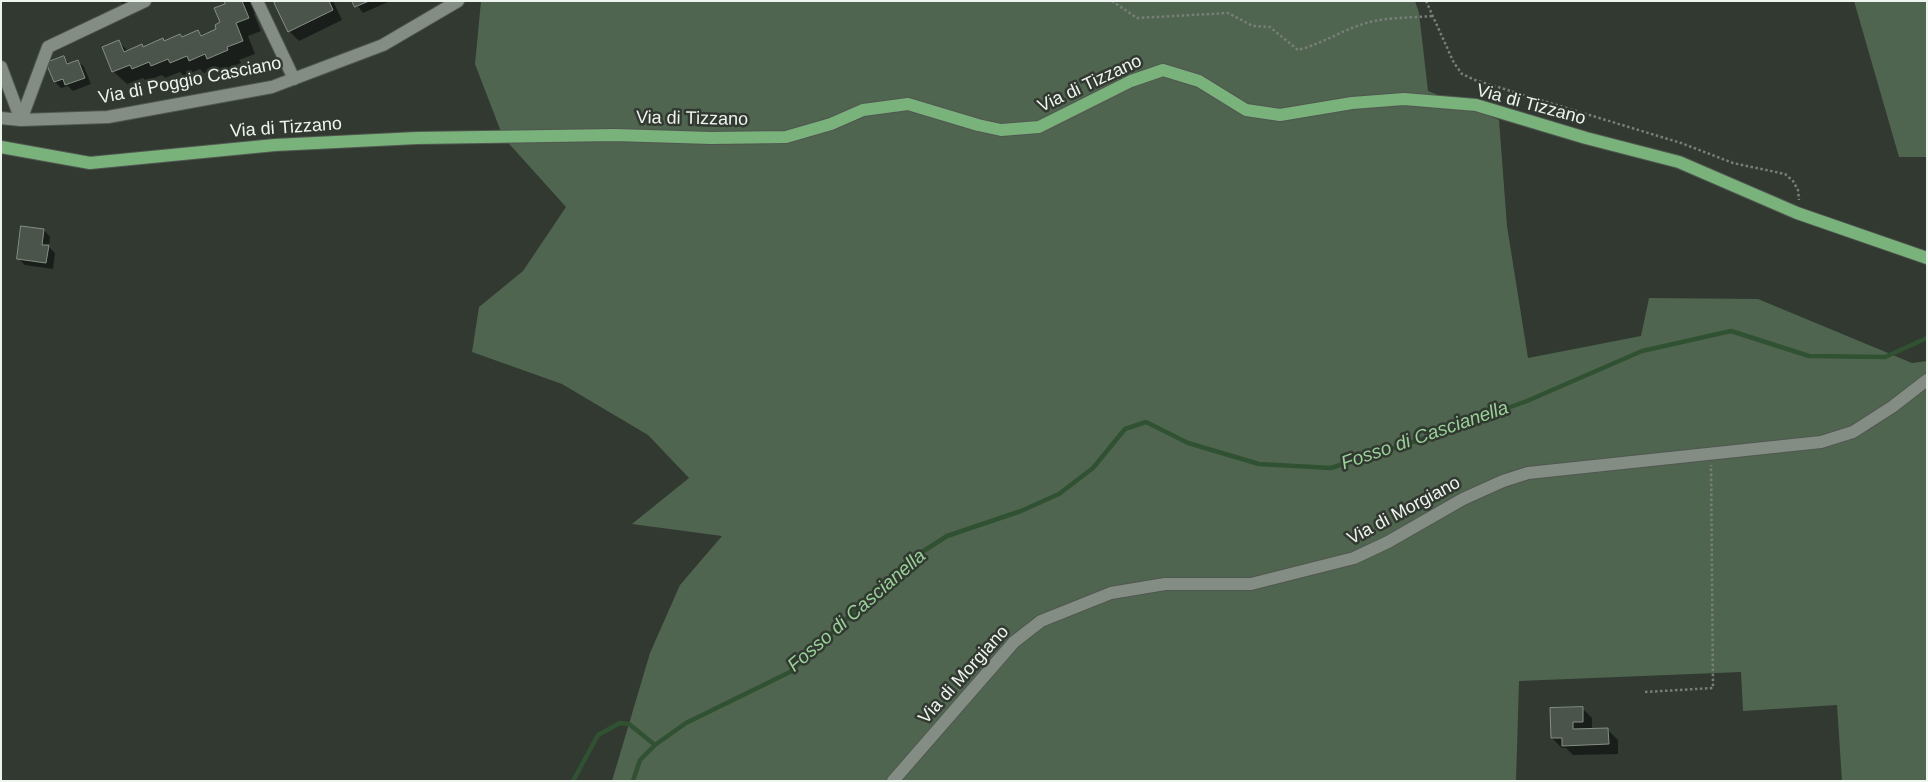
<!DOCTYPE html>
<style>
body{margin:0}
#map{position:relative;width:1928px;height:782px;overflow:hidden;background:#313931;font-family:Arial,sans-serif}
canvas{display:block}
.frame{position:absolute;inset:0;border:2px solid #eef4ee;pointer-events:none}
</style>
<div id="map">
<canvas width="1928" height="782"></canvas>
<div class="frame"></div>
</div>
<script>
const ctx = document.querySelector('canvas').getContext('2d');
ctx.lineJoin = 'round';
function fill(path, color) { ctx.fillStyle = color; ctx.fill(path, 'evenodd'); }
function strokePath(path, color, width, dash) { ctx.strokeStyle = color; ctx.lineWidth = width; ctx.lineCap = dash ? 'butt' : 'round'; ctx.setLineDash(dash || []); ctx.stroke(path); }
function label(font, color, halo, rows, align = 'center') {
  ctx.font = font + ' Arial,sans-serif'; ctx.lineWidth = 5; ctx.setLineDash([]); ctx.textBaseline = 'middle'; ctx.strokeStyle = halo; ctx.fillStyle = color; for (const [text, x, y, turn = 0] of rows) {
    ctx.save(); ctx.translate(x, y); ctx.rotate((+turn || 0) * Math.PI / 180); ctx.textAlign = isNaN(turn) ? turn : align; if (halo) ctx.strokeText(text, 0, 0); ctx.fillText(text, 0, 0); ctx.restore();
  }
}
fill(new Path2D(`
 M481 1H1415L1419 13 1428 91 1499 120 1507 226 1528 358 1641 336 1649 298 1758 299 1912 363 1927 361V781H1842L1837 705 1743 711 1741 672 1519 681 1516 781H612L650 653 680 585 722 536 632 524 689 478 648 435 562 384 472 352 479 307 523 271 566 207 503 137 475 64Z
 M1854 1H1927V157H1899Z`), '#506550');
fill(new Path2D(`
 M120 1H144L125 7Z
 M226 1H254L258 13 254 14 261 31 248 36 255 54 239 60 241 63 221 71 217 68 204 73 200 69 184 76 180 72 165 78 162 75 146 81 143 78 127 84 113 71 118 41 128 51 142 46 144 48 183 38 198 31 203 36 218 30 227 4Z
 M281 1H333L342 20 299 41 289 31Z
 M354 1H388V2L363 13Z
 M64 58 70 64 78 61 84 67 91 84 73 91 68 86 61 88 55 82Z
 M44 230 50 237 49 247 55 253 53 269 25 265 19 259Z
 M1582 708 1592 718V730H1608L1618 740V754L1573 755 1566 748H1562L1552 738Z`), '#0007');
strokePath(new Path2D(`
 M573 781 598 735 620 723 629 724 655 745
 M633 781 640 760 655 745 686 723 790 672 908 561 947 536 1021 511 1059 494 1093 468 1125 429 1146 422 1188 443 1259 464 1331 468 1416 441 1527 401 1642 351 1731 331 1809 356 1885 357 1927 338`), '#315232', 4.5);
const building = new Path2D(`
 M224 1H242L249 18 236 23 243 41 227 47 228 50 207 59 205 54 189 61 187 56 170 63 168 59 151 66 149 62 132 69 130 65 112 72 102 47 119 40 124 52 142 44 143 47 163 38 164 41 180 34 182 37 198 30 201 36 216 29 215 25 220 22 214 8 225 4Z
 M278 1H329L333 10 288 32 274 3Z
 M352 1H369L355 7Z
 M64 56 67 64 78 60 85 78 65 85 63 79 54 82 46 63Z
 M21 226 44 229 42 245H49L46 263 17 259Z
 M1583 707V722H1573V729L1608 728 1609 744 1562 746V738H1551L1550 708Z`);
fill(building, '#4b544b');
strokePath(building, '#858f85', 1);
const minor = new Path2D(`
 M257 1 294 79
 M1 67 21 120
 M1 118 21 120 108 117 272 87 383 45 458 1
 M21 120 48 47 145 1
 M893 781 1014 642 1041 621 1111 593 1165 584H1251L1354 558 1388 542 1463 499 1503 481 1528 473 1821 442 1853 432 1892 407 1927 380`);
const major = new Path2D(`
 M1 147 90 163 275 145 417 138 615 135 711 138 786 137 831 124 863 110 908 104 978 125 1001 130 1039 127 1131 81 1163 70 1199 81 1246 110 1280 115 1352 103 1404 99 1476 105 1586 138 1679 162 1797 213 1927 258`);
strokePath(minor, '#505750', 14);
strokePath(major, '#505750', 14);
strokePath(new Path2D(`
 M1112 1 1137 18 1228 13 1253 26 1270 27 1298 50C1321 44 1341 31 1363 24 1385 17 1409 18 1432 16
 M1426 1 1454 63 1462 74 1475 80 1681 143 1733 163 1785 174 1793 181 1798 190 1799 200
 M1645 692 1713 688 1711 465`), '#787f78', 2.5, [2.5, 2.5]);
strokePath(minor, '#848d84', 12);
strokePath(major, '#7ab27c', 12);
label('18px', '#eef4ee', '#313931', [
 ["Via di Poggio Casciano",190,81,-11],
 ["Via di Tizzano",1090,84,-25],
 ["Via di Tizzano",1531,105,15],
 ["Via di Tizzano",692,119,1],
 ["Via di Tizzano",286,128,-4],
 ["Via di Morgiano",1404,511,-28],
 ["Via di Morgiano",964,675,-48]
]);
label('italic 19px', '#99d199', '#313931', [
 ["Fosso di Cascianella",1425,436,-19],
 ["Fosso di Cascianella",857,611,-41]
]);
</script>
